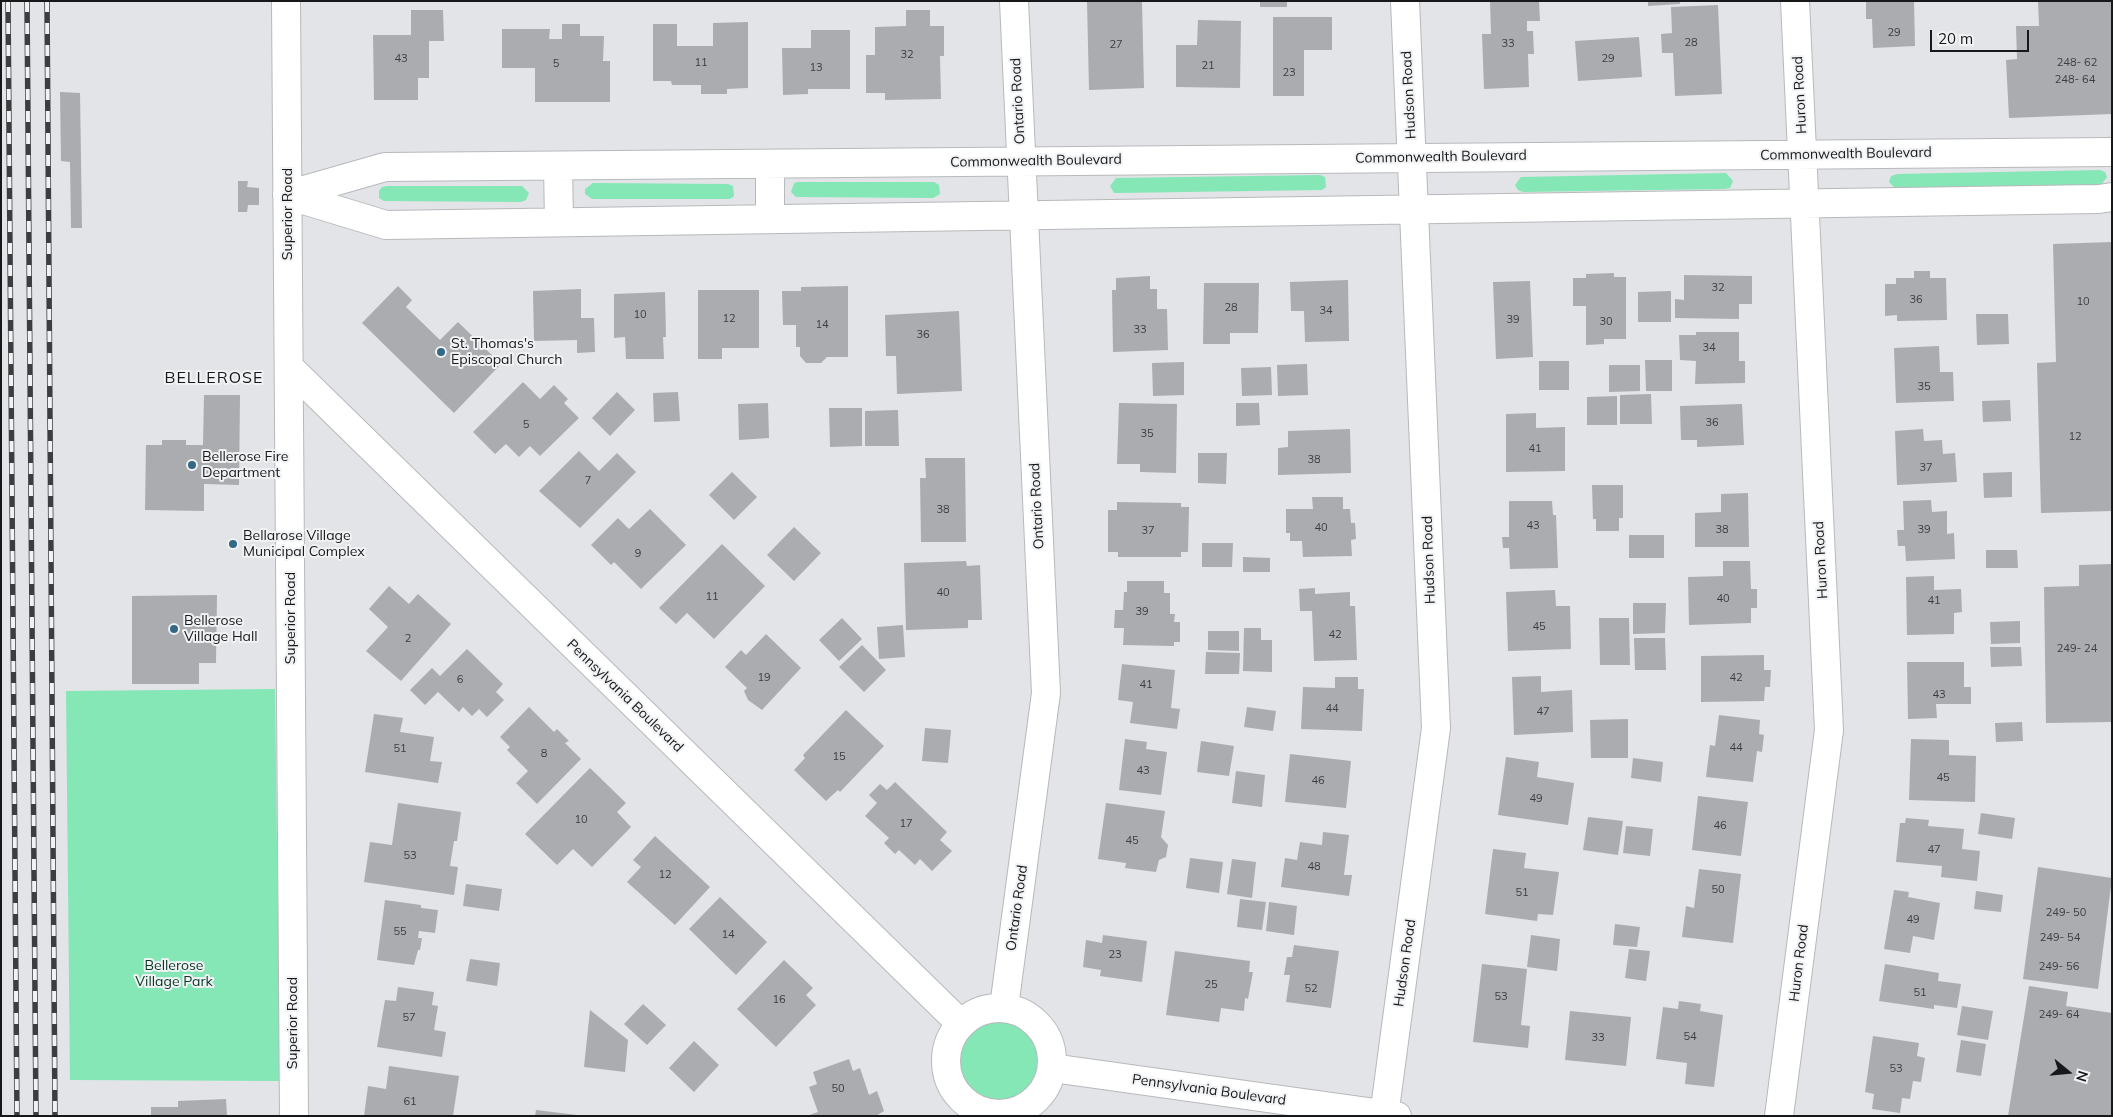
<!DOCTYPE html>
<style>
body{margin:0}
#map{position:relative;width:2113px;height:1117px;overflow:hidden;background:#e2e4e7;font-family:Mulish,sans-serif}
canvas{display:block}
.frame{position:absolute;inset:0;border:2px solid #171819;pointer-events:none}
.north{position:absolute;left:2043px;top:1047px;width:50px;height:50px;-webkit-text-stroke:4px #f0f2f4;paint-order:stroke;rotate:107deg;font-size:14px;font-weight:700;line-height:20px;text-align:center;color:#171819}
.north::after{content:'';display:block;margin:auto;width:18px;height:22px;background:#171819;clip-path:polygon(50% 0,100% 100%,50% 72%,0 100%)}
.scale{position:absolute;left:1930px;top:30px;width:99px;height:22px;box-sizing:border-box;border:2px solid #171819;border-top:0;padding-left:6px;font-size:15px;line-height:18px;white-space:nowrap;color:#171819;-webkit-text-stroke:4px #f0f2f4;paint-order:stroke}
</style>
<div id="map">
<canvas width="2113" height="1117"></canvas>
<div class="frame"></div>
<div class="north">N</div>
<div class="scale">20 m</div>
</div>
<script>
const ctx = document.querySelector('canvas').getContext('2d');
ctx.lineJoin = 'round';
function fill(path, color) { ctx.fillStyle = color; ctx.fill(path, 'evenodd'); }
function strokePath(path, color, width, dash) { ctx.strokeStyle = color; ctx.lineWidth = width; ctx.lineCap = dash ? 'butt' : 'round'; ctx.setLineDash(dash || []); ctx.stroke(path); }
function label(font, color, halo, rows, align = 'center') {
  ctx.font = font + ' Mulish,sans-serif'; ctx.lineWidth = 4; ctx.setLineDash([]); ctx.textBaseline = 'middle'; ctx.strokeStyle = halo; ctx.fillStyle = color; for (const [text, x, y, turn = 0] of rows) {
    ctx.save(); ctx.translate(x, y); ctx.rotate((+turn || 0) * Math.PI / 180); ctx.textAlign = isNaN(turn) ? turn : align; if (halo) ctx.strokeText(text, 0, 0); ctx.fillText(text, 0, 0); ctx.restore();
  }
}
fill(new Path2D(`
 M2100 170 2105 172 2107 177 2101 185 1896 189 1889 182 1891 176 1898 174Z
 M1726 173 1733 181 1730 188 1724 189 1523 192 1518 190 1515 185 1521 177Z
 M1320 175 1325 177 1326 187 1322 190 1117 193H1114L1110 186 1116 178Z
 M798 182H934L939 185 940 194 933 198 796 197 791 192 794 183Z
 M593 183 728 184 733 186 734 196 730 199H592L585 194V189Z
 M387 186H522L529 193 526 200 521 202 384 201 379 198V191L382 187Z
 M275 689 280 1081 70 1080 66 691Z
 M957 1061a42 42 0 1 1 84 0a42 42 0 1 1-84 0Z`), '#85e6b6');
fill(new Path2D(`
 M1087 1H1142L1144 88 1089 90Z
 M1260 1H1287V7H1260Z
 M1490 1H1539L1540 21H1527V31H1533L1534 54H1528L1529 87 1484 89 1482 34H1491Z
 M1648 1H1680V4L1648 6Z
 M1866 1H1914L1915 46 1873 48 1872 19H1866Z
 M2038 1H2112V114L2009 118 2006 60 2017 59 2016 26H2039Z
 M1718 5 1722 94 1675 96 1673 53H1662L1661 34 1672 33 1671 7Z
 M411 10H443L444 41H429V78H418V100H374L373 35H411Z
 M906 10H930V26H944V56H940L941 99 885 100V93H866V55H875V27L906 26Z
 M1273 17H1332V50H1304V96H1273Z
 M1198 20 1241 21 1240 88 1176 87V45H1197Z
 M748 22V88L727 89V94H701V85H672L671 81H653V24H677V46H713V23Z
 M562 24H580V36H604L603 61H610V102H535V68H502V29H550L549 39H562Z
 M811 30H850V89H808V94L783 95 782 48H811Z
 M1639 37 1642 77 1578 81 1575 41Z
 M60 92 80 93 82 228H71L70 162 61 161Z
 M238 181H248L247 187 259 188V205H248L247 212H238Z
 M2112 242V511L2041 513 2037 363 2056 362 2053 244Z
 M1914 271H1930V278H1946L1947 320 1897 321V315L1885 316V284H1896V278H1914Z
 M1614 273V277H1626V339H1604V344L1586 345V306H1573V278H1586V274Z
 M1684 275 1752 276V304H1739V319L1675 318V299L1684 300Z
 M1150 276V289H1157V309H1167L1168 350 1113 352 1112 290H1116V278Z
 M1348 280 1349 341 1305 342 1304 311H1291L1290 282Z
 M1530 281 1533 357 1496 359 1493 282Z
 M1204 283H1259L1258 333H1230V344H1203Z
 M398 286 412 300 406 307 440 340 458 322 501 364 454 413 362 323Z
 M848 286V357H827L821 363H806L800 356V347H796V325H783L782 291H801V287Z
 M581 289V318H594L595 352 577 353V340L534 341 533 291Z
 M698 290H759V348H722V359H698Z
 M1671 291V322H1638V292Z
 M665 292 666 337H663L664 359H626L625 337 614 338V294Z
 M959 311 962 391 897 394 896 356H886L885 315Z
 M1976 314H2008L2009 344 1977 345Z
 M1696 332H1739V361H1745V383L1695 384 1696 361 1680 360 1679 335H1696Z
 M1939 346 1940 372H1953L1954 401 1896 403 1894 348Z
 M1645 360H1672V391H1646Z
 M1539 361H1569V390H1539Z
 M1184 362V395L1153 396 1152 363Z
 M1307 364 1308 395 1278 396 1277 365Z
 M1609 365H1640V391L1609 392Z
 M1271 367 1272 395 1242 396 1241 368Z
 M523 382 540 399 554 385 568 399 564 403 579 418 540 456 530 446 519 457 506 444 495 454 473 432Z
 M617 392 635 410 610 436 592 418Z
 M678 392 680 421 654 422 653 393Z
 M1651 394 1652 424H1620V395Z
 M204 395H240L239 485 204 484V511L145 510 146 445H162V440H186V445H203Z
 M1617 396V425H1587V397Z
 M2010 400 2011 421 1983 422 1982 401Z
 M768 403 769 438 739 440 738 404Z
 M1119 403 1177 404 1176 473 1140 472V464H1117Z
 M1236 403H1259L1260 425 1236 426Z
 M1742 404 1744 445 1697 447V440H1681L1680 406Z
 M829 408H862V446L830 447Z
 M898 410 899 446H865V411Z
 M1536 413V428L1565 427V471L1506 472V414Z
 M1350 429 1351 473 1278 475V448L1288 447V431Z
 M1923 429 1924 441 1942 440 1943 454 1955 453 1957 482 1897 485 1895 431Z
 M579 451 599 471 617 453 636 472 580 528 539 491Z
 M1198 453H1227L1226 484 1198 483Z
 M925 458H965L966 542H921L920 478H926Z
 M732 472 757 497 734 520 709 495Z
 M2012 472V497L1984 498 1983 473Z
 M1592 485H1623V518H1619V531H1596V519H1593Z
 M1748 493 1749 547H1695V513L1721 512V494Z
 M1312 497H1343V509H1350L1351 523H1355L1356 539 1351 540 1352 556 1303 557 1302 541H1290V533H1286V509H1313Z
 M1931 500 1932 512 1947 511V534L1954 533 1955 559 1906 561 1905 546H1898L1897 530H1904L1903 501Z
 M1509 501H1552L1553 515H1556L1558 568 1510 569 1509 548H1503L1502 537H1509Z
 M1117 502 1181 503V507H1189L1188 552H1181V557H1118V552H1108V510H1117Z
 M650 509 686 545 641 589 614 562 611 565 591 545 618 518 629 529Z
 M794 527 821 553 794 581 767 555Z
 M1629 535H1664V558H1629Z
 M1202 543H1233L1232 567H1202Z
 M722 544 765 586 714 639 687 613 676 624 659 608Z
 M1986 550H2017L2018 568H1986Z
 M1243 557 1270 558V572H1243Z
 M966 561 967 566 980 565 982 620H968V628L906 630 904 563Z
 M1723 561H1750L1751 589H1757V608H1751V623L1689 625 1688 577 1723 576Z
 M2112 564V722L2046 723 2044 587 2079 586V565Z
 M1934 576V590L1961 589 1962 612 1954 613V634L1907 635 1906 577Z
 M1127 581H1164V593H1170V614H1175L1174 622H1180V642H1174V646L1123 645 1124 628H1114L1115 610H1123L1124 592H1127Z
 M389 586 409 604 418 594 451 624 401 681 366 651 388 627 369 609Z
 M1315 588V594L1350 592V606H1355L1357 660 1314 661 1312 611H1300L1299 589Z
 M1555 590 1556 606H1570L1571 649 1508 651 1506 592Z
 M217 595 216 663H199V684H132V596Z
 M1633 603H1666L1665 633 1633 634Z
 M842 618 862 639 839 661 819 640Z
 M1599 618H1629L1630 665H1600Z
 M2020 621V643L1991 644 1990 622Z
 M903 625 905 657 879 659 877 627Z
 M1244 628H1261V640H1272V672L1243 671Z
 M1208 631H1239V651L1208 650Z
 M766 634 801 668 762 710 748 700 744 691 747 688 725 667 741 650 746 655Z
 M1634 638H1665L1666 670H1635Z
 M862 645 886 670 864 692 839 667Z
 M1990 647H2021L2022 666 1991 667Z
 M467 649 503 684 496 692 504 700 487 717 479 709 472 716 463 707 459 712 438 692 425 705 410 690 432 668 440 676Z
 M1206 652 1240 653 1239 674H1205Z
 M1764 655V670H1771L1770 687H1765L1764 701 1701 702V656Z
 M1907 662H1964V687H1971V704H1936L1937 718 1908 719Z
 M1122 664 1175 670 1171 708 1180 709 1177 729 1130 723 1133 702 1118 700Z
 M1541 676V692L1572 690 1573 732 1514 735 1512 677Z
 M1335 677H1358V689H1364L1362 731 1301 729 1303 687 1335 688Z
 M529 707 554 732 557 729 569 741 565 743 581 759 537 804 516 783 528 771 507 750 510 747 500 737Z
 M1247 707 1276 711 1273 731 1244 727Z
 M846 710 884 746 840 792 838 790 826 801 794 770 805 758 803 755Z
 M374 714 403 718 400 732 434 737 430 761 442 762 438 783 365 772Z
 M1719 715 1760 720 1759 734 1764 735 1762 752 1757 751 1753 782 1706 777 1710 745 1715 746Z
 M1628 719V758H1591L1590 720Z
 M2022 722 2023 741 1996 742 1995 723Z
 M925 728 951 730 948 763 922 761Z
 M1125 739 1147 742 1146 749 1167 752 1161 795 1119 790Z
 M1911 739 1949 740V755L1976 756 1975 802 1909 800Z
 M1201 741 1234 746 1229 776 1197 772Z
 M1290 754 1351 761 1346 808 1285 802Z
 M1506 757 1539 762 1537 777 1574 783 1568 825 1498 815Z
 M1633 758 1663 762 1661 782 1631 778Z
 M590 768 626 803 617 812 631 827 592 867 573 849 557 865 525 834Z
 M1236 771 1265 775 1262 807 1232 803Z
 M895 782 947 832 940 840 952 851 932 871 920 859 915 865 899 850 895 854 884 843 889 838 865 816 877 803 869 795 880 784 887 790Z
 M1698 796 1748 802 1741 856 1692 850Z
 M398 803 461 812 457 841H454L450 866 458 867 454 895 364 882 370 842 392 845Z
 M1106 803 1165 811 1161 837 1168 845 1166 857 1159 860 1156 872 1125 868 1126 863 1098 859Z
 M1981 813 2015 818 2012 839 1978 834Z
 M1588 817 1623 821 1618 855 1583 850Z
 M1906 818 1929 820 1928 826 1964 829 1962 849 1980 851 1977 881 1941 877 1942 866 1896 862 1900 823H1905Z
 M1626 826 1653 829 1650 856 1623 853Z
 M1323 832 1349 835 1344 875H1352L1349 896 1281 887 1285 858 1297 860 1300 842 1322 845Z
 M655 836 710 887 675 925 627 882 641 867 633 860Z
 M1493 849 1526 853 1524 868 1559 872 1553 915 1538 914 1537 921 1485 914Z
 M1190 858 1223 862 1219 893 1186 888Z
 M1232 859 1256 862 1252 898 1227 894Z
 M2038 867 2112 878 2098 989 2023 979Z
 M1699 869 1741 874 1733 943 1682 937 1686 906 1694 908Z
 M466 884 502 889 499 911 463 906Z
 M1894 890 1909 892 1908 897 1940 903 1934 940 1913 936 1910 953 1884 949Z
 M1976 891 2003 895 2001 912 1974 909Z
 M720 897 767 942 736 975 689 929Z
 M1240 899 1266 902 1262 930 1237 927Z
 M385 900 421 905V908L438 910 435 933 419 931 418 938H422L420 950H418L414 965 377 960Z
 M1269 902 1297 906 1294 935 1266 931Z
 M1615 924 1640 927 1637 947 1613 945Z
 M1103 935 1147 941 1142 982 1100 976 1101 970 1083 967 1086 940 1102 943Z
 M1531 935 1560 939 1557 971 1527 967Z
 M1294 945 1339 951 1331 1008 1286 1002 1290 975H1284L1287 957H1292Z
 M1629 949 1650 951 1646 981 1625 978Z
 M1175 951 1250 961 1249 972H1253L1248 999 1245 998 1244 1011 1221 1008 1219 1022 1166 1015Z
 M470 959 500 963 497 986 466 981Z
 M784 960 813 988 806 995 816 1005 776 1047 737 1009Z
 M1482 964 1527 969 1521 1025 1530 1026 1528 1048 1473 1042Z
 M1885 964 1939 973 1938 981 1961 984 1957 1008 1934 1005V1009L1879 1001Z
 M2029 986 2068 992 2066 1006 2112 1013V1116H2008Z
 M398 987 434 992 432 1005 438 1006 434 1030 446 1032 442 1057 377 1047 385 1000 396 1001Z
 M1679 1001 1701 1004 1700 1011 1723 1015 1714 1087 1685 1084 1687 1063 1656 1059 1663 1007 1678 1009Z
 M643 1004 666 1025 647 1045 624 1024Z
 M1962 1006 1993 1011 1988 1040 1957 1035Z
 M590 1010 628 1040 625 1072 584 1067Z
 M1570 1011 1631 1017 1626 1066 1565 1060Z
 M1873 1036 1919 1043 1917 1056 1925 1058 1921 1082 1913 1081 1910 1099 1902 1098 1900 1113 1872 1109 1874 1094 1865 1092Z
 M1961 1040 1986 1044 1981 1076 1956 1072Z
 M694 1041 719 1065 694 1092 669 1068Z
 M849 1059 853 1071 860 1068 869 1095 877 1091 884 1111 876 1116H807L818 1112 809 1087 817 1084 813 1072Z
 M389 1066 459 1076 453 1116H364L368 1086 386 1089Z
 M226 1099 227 1116H151V1107H178V1101Z
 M536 1110 577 1115V1116H535Z`), '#abacaf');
const street = new Path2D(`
 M286 1 294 1116
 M2112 152 385 167 287 195 386 225 2099 199 2112 197
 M770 164V219
 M558 166 559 222
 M289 367 961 1024
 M1004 1007 1046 693 1014 1
 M946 1061a53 53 0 1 1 106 0a53 53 0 1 1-106 0Z
 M1052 1068 1397 1116
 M1384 1116 1436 728 1405 1
 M1779 1116 1829 730 1795 1`);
strokePath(street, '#b7b9bb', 30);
strokePath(street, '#fff', 28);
const rail = new Path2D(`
 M8 1 17 1116
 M27 1 36 1116
 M47 1 55 1116`);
strokePath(rail, '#3c3d3e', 5.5);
strokePath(rail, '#f0f2f4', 4, [11]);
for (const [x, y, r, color] of [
 [441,352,5,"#346885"],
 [192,465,5,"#346885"],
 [233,544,5,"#346885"],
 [174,629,5,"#346885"]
]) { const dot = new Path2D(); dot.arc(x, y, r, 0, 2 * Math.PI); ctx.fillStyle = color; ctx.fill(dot); strokePath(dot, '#f0f2f4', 2); }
label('11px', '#3c3d3e', null, [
 ["29",1894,33],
 ["28",1691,43],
 ["33",1508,44],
 ["27",1116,45],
 ["32",907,55],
 ["43",401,59],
 ["29",1608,59],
 ["11",701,63],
 ["248- 62",2077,63],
 ["5",556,64],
 ["21",1208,66],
 ["13",816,68],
 ["23",1289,73],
 ["248- 64",2075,80],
 ["32",1718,288],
 ["36",1916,300],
 ["10",2083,302],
 ["28",1231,308],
 ["34",1326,311],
 ["10",640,315],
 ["12",729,319],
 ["39",1513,320],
 ["30",1606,322],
 ["14",822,325],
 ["33",1140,330],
 ["36",923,335],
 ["34",1709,348],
 ["35",1924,387],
 ["36",1712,423],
 ["5",526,425],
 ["35",1147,434],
 ["12",2075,437],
 ["41",1535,449],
 ["38",1314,460],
 ["37",1926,468],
 ["7",588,481],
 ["38",943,510],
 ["43",1533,526],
 ["40",1321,528],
 ["38",1722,530],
 ["39",1924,530],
 ["37",1148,531],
 ["9",638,554],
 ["40",943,593],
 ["11",712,597],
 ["40",1723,599],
 ["41",1934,601],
 ["39",1142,612],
 ["45",1539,627],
 ["42",1335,635],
 ["2",408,639],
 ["249- 24",2077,649],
 ["19",764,678],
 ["42",1736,678],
 ["6",460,680],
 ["41",1146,685],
 ["43",1939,695],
 ["44",1332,709],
 ["47",1543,712],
 ["44",1736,748],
 ["51",400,749],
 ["8",544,754],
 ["15",839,757],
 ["43",1143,771],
 ["45",1943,778],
 ["46",1318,781],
 ["49",1536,799],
 ["10",581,820],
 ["17",906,824],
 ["46",1720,826],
 ["45",1132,841],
 ["47",1934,850],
 ["53",410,856],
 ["48",1314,867],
 ["12",665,875],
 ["50",1718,890],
 ["51",1522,893],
 ["249- 50",2066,913],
 ["49",1913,920],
 ["55",400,932],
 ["14",728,935],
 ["249- 54",2060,938],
 ["23",1115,955],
 ["249- 56",2059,967],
 ["25",1211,985],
 ["52",1311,989],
 ["51",1920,993],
 ["53",1501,997],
 ["16",779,1000],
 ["249- 64",2059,1015],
 ["57",409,1018],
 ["54",1690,1037],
 ["33",1598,1038],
 ["53",1896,1069],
 ["50",838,1089],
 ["61",410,1102]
]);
label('14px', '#171819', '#f0f2f4', [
 ["Hudson Road",1409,95,-93],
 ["Huron Road",1800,95,-93],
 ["Ontario Road",1018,101,-93],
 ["Commonwealth Boulevard",1846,154,-1],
 ["Commonwealth Boulevard",1441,157,-1],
 ["Commonwealth Boulevard",1036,161,-1],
 ["Superior Road",288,214,-90],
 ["Ontario Road",1037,506,-93],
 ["Hudson Road",1429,560,-92],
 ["Huron Road",1821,560,-93],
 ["Superior Road",291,618,-90],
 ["Pennsylvania Boulevard",625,696,44],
 ["Ontario Road",1017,908,-82],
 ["Hudson Road",1405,963,-82],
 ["Huron Road",1799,963,-83],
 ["Superior Road",293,1023,-90],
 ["Pennsylvania Boulevard",1209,1090,8]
]);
label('14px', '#171819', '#f0f2f4', [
 ["St. Thomas's",451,344],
 ["Episcopal Church",451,360],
 ["Bellerose Fire",202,457],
 ["Department",202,473],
 ["Bellarose Village",243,536],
 ["Municipal Complex",243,552],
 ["Bellerose",184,621],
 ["Village Hall",184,637]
], 'left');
label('14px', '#053622', '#f0f2f4', [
 ["Bellerose",174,966],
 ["Village Park",174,982]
]);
ctx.letterSpacing = '1px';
label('16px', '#171819', '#f0f2f4', [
 ["BELLEROSE",214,378]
]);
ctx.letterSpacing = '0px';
</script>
